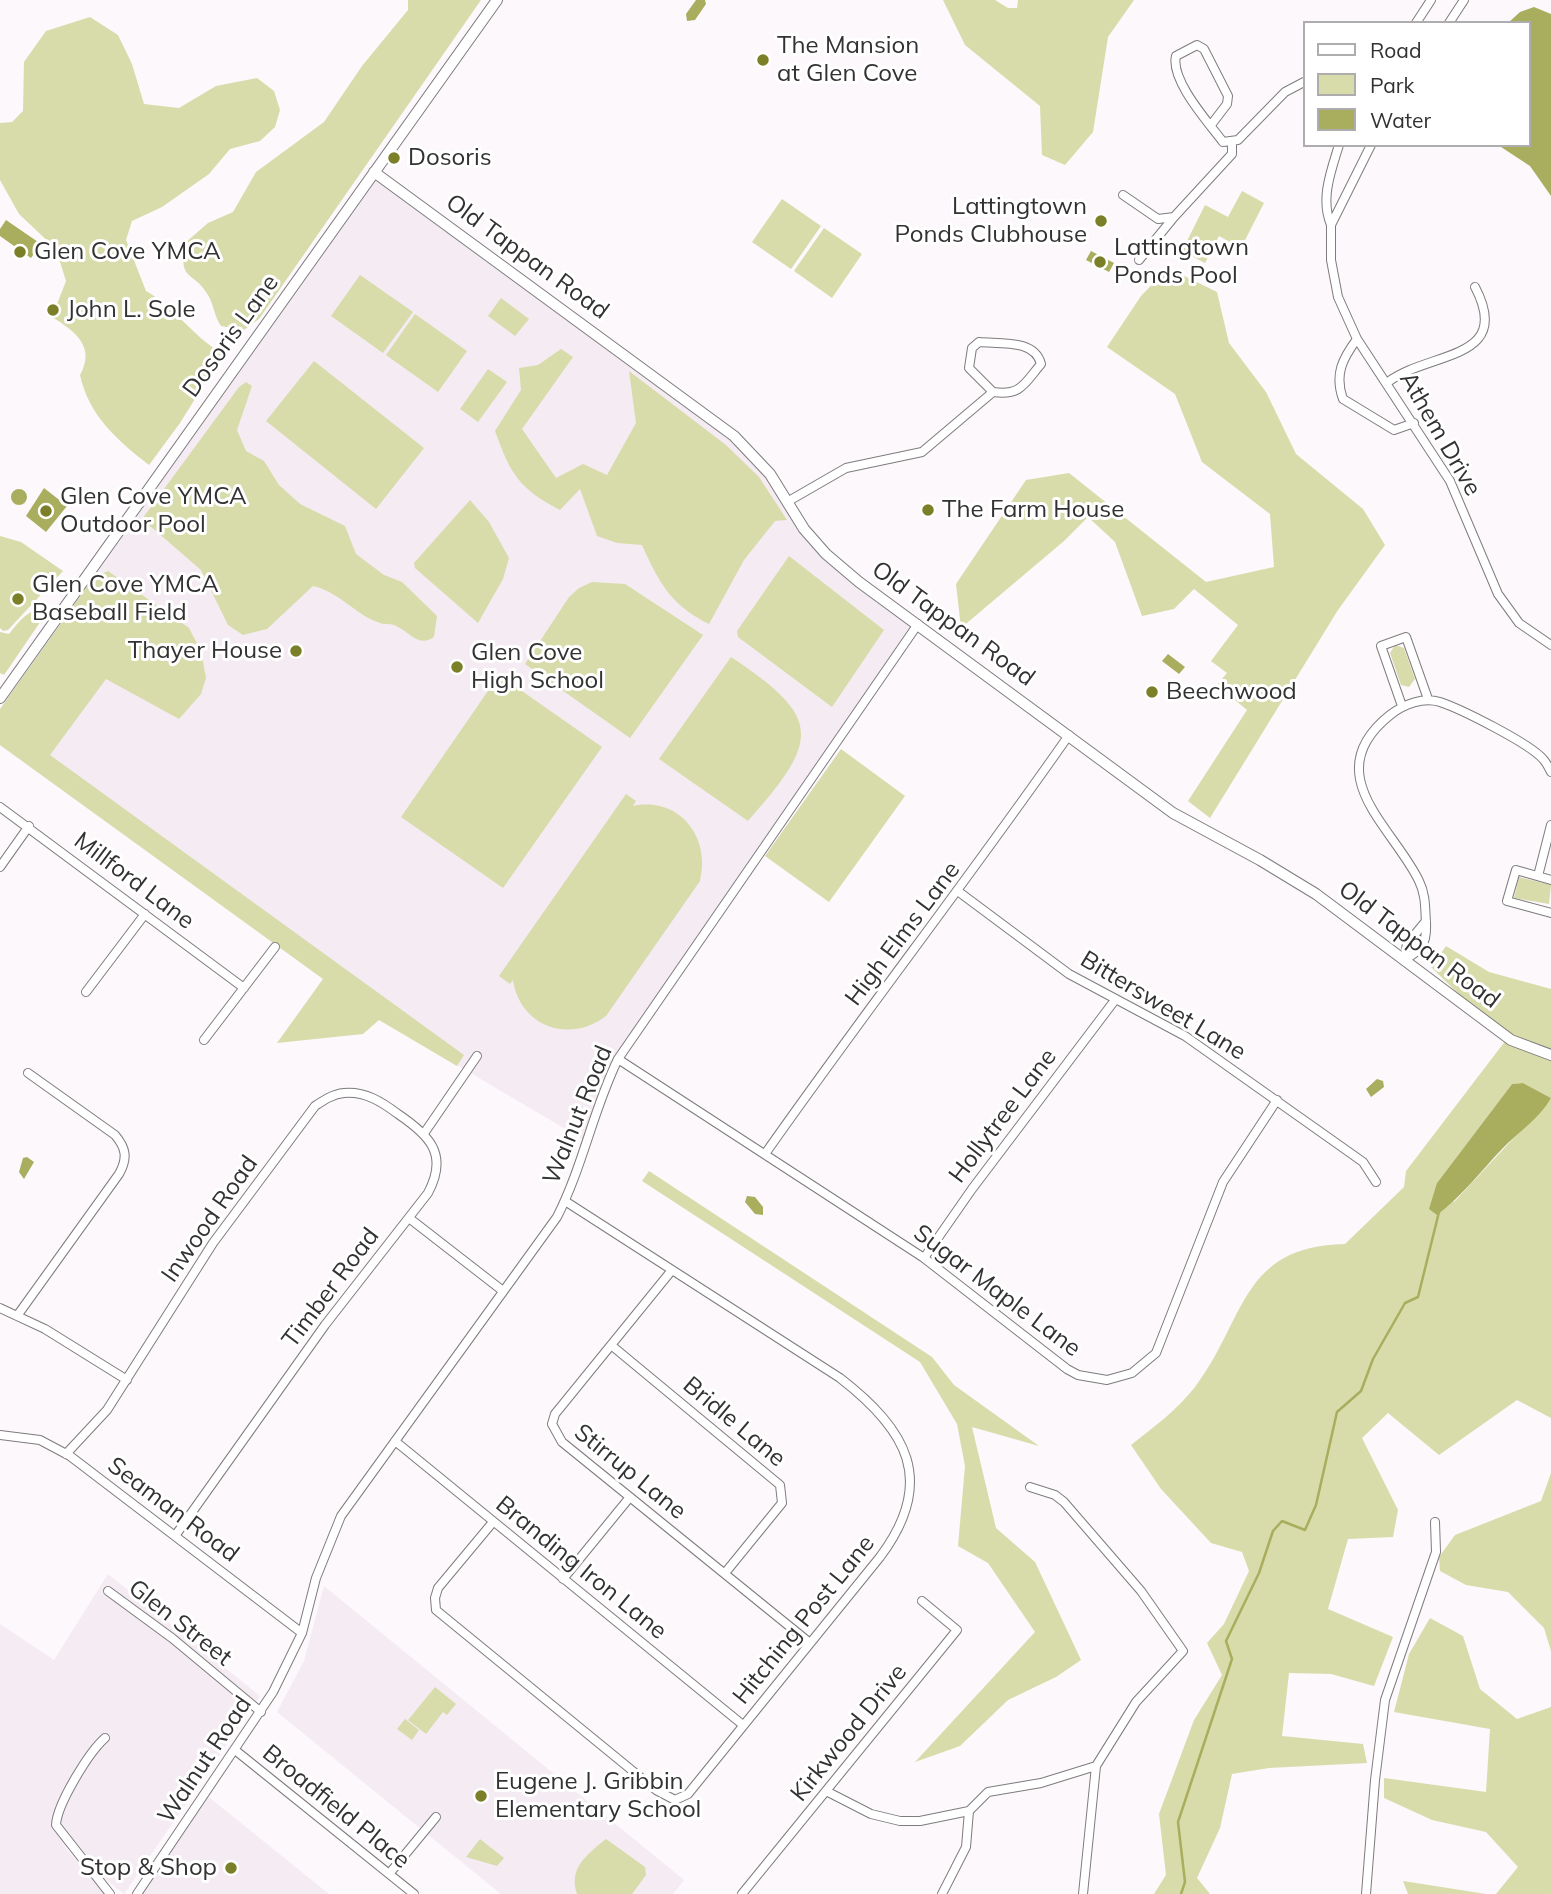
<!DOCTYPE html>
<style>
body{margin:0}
#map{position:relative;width:1551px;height:1894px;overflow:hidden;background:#fcf8fb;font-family:Mulish,sans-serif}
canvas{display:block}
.legend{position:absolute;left:1303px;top:21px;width:228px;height:126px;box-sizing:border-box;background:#fff;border:2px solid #adadad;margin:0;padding:9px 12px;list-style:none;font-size:21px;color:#333233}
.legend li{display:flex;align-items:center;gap:14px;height:35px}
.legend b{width:35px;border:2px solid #adadad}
</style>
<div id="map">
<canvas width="1551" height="1894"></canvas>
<ul class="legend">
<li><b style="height:9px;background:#fff"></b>Road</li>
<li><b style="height:19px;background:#d8dcaa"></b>Park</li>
<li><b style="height:19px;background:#a9ae5e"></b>Water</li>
</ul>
</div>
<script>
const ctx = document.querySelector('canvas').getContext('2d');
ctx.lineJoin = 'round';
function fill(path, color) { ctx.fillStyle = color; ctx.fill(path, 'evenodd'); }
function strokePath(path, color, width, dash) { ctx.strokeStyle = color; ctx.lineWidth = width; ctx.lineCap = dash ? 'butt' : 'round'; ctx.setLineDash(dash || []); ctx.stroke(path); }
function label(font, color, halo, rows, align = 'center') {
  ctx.font = font + ' Mulish,sans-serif'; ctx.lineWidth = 6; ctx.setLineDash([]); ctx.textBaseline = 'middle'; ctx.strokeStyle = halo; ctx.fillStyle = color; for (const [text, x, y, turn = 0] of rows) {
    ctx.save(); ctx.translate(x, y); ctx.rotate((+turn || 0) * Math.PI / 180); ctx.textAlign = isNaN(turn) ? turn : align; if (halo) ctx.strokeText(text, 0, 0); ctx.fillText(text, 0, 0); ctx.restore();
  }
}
fill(new Path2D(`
 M376 177 732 439 766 473 819 554 913 625 617 1058 584 1140 379 1019 0 745V709Z
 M108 1574 260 1696 124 1894 61 1843 106 1894H0V1624L54 1660Z
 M324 1586 684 1880 673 1894H501L277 1712 304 1661Z
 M205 1794 329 1894H136Z`), '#f5ebf3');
fill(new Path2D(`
 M408 0H481L259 319 244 330 221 326C214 316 214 305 208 295 194 270 178 283 185 243L208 223 233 212 256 172 324 122 362 66 408 10Z
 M943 0H995L1008 8H1017L1018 0H1134L1108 37 1093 132 1065 165 1042 155 1040 106 965 45Z
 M90 17 118 35 132 64 144 104 179 108 216 86 257 78 274 91 280 110 275 127 260 141 230 149 209 174 162 207 132 221 126 240 146 291C176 308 193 337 223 354L180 423 149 465C117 440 89 416 80 375 96 347 75 331 52 317L66 281 56 249 19 214 0 180V123L12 122 23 111 24 62 46 31Z
 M1242 191 1264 203 1241 248 1219 236 1205 263 1182 251 1205 205 1228 217Z
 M782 199 821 226 791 269 752 242Z
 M824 228 862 254 832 298 794 271Z
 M1168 268 1217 292 1229 343 1266 392 1296 454 1363 509 1385 545 1338 610 1210 818 1188 801 1247 710 1217 685 1227 673 1211 661 1238 625 1194 589 1174 609 1142 616 1115 542 1088 517 1064 541 961 628 956 584 1026 480 1069 473 1206 582 1274 567 1270 514 1202 462 1175 394 1107 347 1141 296Z
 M360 275 413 312 383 353 331 316Z
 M501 298 529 319 515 336 488 316Z
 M415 314 467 351 438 392 386 355Z
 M561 349 573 357 522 429 556 478 583 464 607 475 636 423 629 371 726 445 759 477 787 520 775 521 744 560 709 624C671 605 659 583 642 545L617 543 597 536 580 489 560 510C519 489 510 473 495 431L521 390 519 368 538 365Z
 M314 361 424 448 376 509 266 421Z
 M488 369 507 382 478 422 460 409Z
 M246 382 252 386 237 430 246 451 264 461 279 485 300 504 345 526 356 554 384 575 402 582 437 616 434 637C418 648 410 632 396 626 391 623 385 625 380 623 355 615 340 592 313 586L267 629 243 635 228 625 201 570 142 519 239 387Z
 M470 500 489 522 509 558 503 579 478 623 415 568 414 563Z
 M0 536 21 542 63 571 8 630 3 631 0 628Z
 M789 556 884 630 832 707 738 637 737 631Z
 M108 571 189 628 201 651 206 678 201 694 179 719 106 679 50 755 464 1055 457 1066 379 1020 363 1034 277 1043 323 979 0 745V709L94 577Z
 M592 582 625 584 703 635 630 738 525 664 569 597 579 588Z
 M42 609 45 615 4 675 0 673V632L9 634C18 623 27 610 42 609Z
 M1395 645 1404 648 1415 679 1409 687 1401 685 1390 653Z
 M731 657C823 718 820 740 748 821L659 759Z
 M499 675 602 747 503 888 401 817Z
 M841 749 905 796 829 902 765 856Z
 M626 794 636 801 633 806C680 796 711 838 700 881L606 1016C570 1044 520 1027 513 980L510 984 499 976Z
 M1519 877 1551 885 1549 904 1514 898Z
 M1446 946 1489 972 1551 989V1098L1523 1083 1512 1084 1437 1183 1454 1202 1551 1098V1418L1517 1400 1439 1455 1388 1413 1362 1438 1398 1510 1393 1537 1348 1539 1328 1609 1393 1637 1374 1686 1331 1674 1289 1673 1282 1736 1363 1744 1367 1763 1269 1768 1232 1774 1220 1828 1197 1878 1210 1894H1154L1166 1875 1159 1814 1194 1720 1222 1675 1207 1643 1224 1624 1249 1571 1242 1552 1211 1543 1161 1489 1131 1445C1154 1427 1177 1410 1195 1387 1246 1320 1240 1246 1345 1244L1404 1187 1406 1171 1506 1040 1431 967Z
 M649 1171 932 1357 954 1385 1039 1446 972 1427 996 1528 1035 1562 1081 1660 1056 1677 1008 1700 960 1746 915 1762 1035 1632 988 1563 958 1546 965 1466 957 1424 920 1362 642 1181Z
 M1551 1473V1651L1544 1628 1508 1592 1466 1585 1440 1571 1439 1557 1455 1535 1541 1501Z
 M1430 1618 1463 1636 1480 1689 1517 1719 1551 1707V1894H1496L1518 1867 1486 1832 1432 1820 1384 1798V1778L1486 1792 1490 1729 1394 1712 1409 1654Z
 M435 1687 456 1704 447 1715 443 1712 426 1734 408 1720Z
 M405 1719 419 1730 412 1740 397 1729Z
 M480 1839 504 1858 497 1866 466 1857Z
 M606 1839 645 1867 646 1875 632 1894H577C568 1867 588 1854 606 1839Z
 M1403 1881 1486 1894H1408Z`), '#d8dcaa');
fill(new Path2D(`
 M696 0H705L706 4 695 20 687 21 686 14Z
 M1534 7 1551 14V196L1530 166 1498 145H1528V23H1508L1520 12Z
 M6 220 41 244 31 258 0 236V229Z
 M1091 251 1114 263 1109 272 1086 260Z
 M44 488 67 506 46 532 26 516Z
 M11 497a8 8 0 1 1 16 0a8 8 0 1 1-16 0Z
 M1168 654 1185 667 1179 674 1162 661Z
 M1377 1079 1383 1081 1384 1087 1371 1097 1366 1089Z
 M1523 1083 1551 1098C1540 1118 1518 1132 1502 1149 1481 1171 1462 1196 1437 1215L1429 1209 1437 1183 1512 1084Z
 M27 1157 34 1162 24 1179 19 1172 23 1158Z
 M747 1196 755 1197 763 1207V1215L755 1214 745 1202Z`), '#a9ae5e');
strokePath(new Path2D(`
 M1181 1894 1185 1882 1178 1822 1232 1659 1226 1641 1259 1573 1273 1531 1282 1521 1305 1530 1316 1505 1337 1412 1361 1391 1373 1359 1405 1303 1418 1297 1439 1212`), '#a9ae5e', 2.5);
const minor = new Path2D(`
 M1416 23 1431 0
 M1449 23 1464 0
 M1211 125 1227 104 1228 96 1204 49 1197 45 1176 56C1170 80 1208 122 1223 142L1238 140 1285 92 1304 82
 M1371 145 1331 225V260L1338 297 1357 339 1450 481 1498 594 1519 623 1551 645
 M1123 195 1158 219 1174 217 1232 154V143
 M1331 225C1320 199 1331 171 1339 145
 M1139 260 1174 217
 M1357 339C1343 358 1334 374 1343 399L1394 430 1414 423
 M1388 382C1429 351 1514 361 1475 287
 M787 502 846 468 922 452 993 392C1021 396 1024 384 1041 364 1035 339 1000 344 979 342L972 348 969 368 993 392
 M1402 706 1381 646 1406 637 1428 699
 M0 807 244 988
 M0 867 29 826
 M1538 876 1551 825
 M1551 880 1516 870 1507 901 1551 913
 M959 892 1069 974 1185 1036 1363 1162 1376 1182
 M1404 960C1422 950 1427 944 1426 923 1425 909 1426 895 1419 881 1394 828 1316 774 1390 715 1404 704 1423 697 1440 702 1461 709 1529 743 1543 759 1546 762 1549 768 1551 772
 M1404 960 1407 944 1426 921
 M86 992 145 914
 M204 1040 275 947
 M618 1059 924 1258 1067 1369 1078 1375 1107 1380 1132 1373 1156 1353 1223 1182 1277 1100
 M425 1132 477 1056
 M765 1154C864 1013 970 877 1069 735
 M409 1218 503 1291
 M924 1258 972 1189 1115 1000
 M672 1270 555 1414 552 1424 562 1442 810 1643
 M0 1308 45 1329 127 1380
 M17 1316 119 1174C128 1158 126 1148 115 1135L28 1073
 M611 1345 780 1485 782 1503 725 1573
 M0 1435 40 1440 70 1456 302 1633 273 1692 137 1894
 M395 1441 743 1725
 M66 1454 107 1410 213 1243 315 1106C324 1100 333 1094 344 1093 365 1091 382 1102 398 1114 429 1135 449 1154 428 1193L325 1325 175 1536
 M493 1522 438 1588 435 1598 436 1610 656 1790 675 1800 688 1794 880 1557C937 1481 907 1430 840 1378L565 1201
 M563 1579 630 1497
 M108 1591 172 1638 261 1712
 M302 1633 316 1578 341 1516 557 1217C583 1166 593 1110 618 1059L918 624
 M105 1738C89 1752 57 1804 56 1825L110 1894
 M235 1750 414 1894
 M826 1791 871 1814 900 1821H920L969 1811 988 1792 1041 1783 1096 1766 1136 1702 1183 1651 1141 1591 1064 1502 1055 1495 1030 1487
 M389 1874 436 1817
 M742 1894 957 1630 922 1601
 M942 1894 966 1847 969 1811
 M1083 1894 1096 1766
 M1366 1894 1375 1780 1385 1700 1436 1552 1435 1522`);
const tertiary = new Path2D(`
 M374 172 734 436 770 474 804 529 826 554 859 582 1173 813 1260 860 1316 894 1511 1040 1551 1055
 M0 698 497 0`);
strokePath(minor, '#7e7c7e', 10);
strokePath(tertiary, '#7e7c7e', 12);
strokePath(minor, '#fff', 8);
strokePath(tertiary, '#fff', 10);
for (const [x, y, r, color] of [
 [763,60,7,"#7a7f28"],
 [394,158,7,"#7a7f28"],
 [1101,221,7,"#7a7f28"],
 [20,252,7,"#7a7f28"],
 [1100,262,7,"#7a7f28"],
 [53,310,7,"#7a7f28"],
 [928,510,7,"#7a7f28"],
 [46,511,7,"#7a7f28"],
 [18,599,7,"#7a7f28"],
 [296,651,7,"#7a7f28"],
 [457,667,7,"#7a7f28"],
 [1152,692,7,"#7a7f28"],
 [481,1796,7,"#7a7f28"],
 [231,1868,7,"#7a7f28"]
]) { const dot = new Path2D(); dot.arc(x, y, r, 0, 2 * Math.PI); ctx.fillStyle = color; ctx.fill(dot); strokePath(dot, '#fff', 2.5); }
label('24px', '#333233', '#fff', [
 ["The Mansion",777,46],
 ["at Glen Cove",777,74],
 ["Dosoris",408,158],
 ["Lattingtown",1087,207,"right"],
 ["Ponds Clubhouse",1087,235,"right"],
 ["Lattingtown",1114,248],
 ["Ponds Pool",1114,276],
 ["Glen Cove YMCA",34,252],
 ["John L. Sole",67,310],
 ["Glen Cove YMCA",60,497],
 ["Outdoor Pool",60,525],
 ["The Farm House",942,510],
 ["Glen Cove YMCA",32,585],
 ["Baseball Field",32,613],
 ["Thayer House",282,651,"right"],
 ["Glen Cove",471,653],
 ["High School",471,681],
 ["Beechwood",1166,692],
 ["Eugene J. Gribbin",495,1782],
 ["Elementary School",495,1810],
 ["Stop & Shop",217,1868,"right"]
], 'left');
label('24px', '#333233', '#fff', [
 ["Old Tappan Road",527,257,36],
 ["Dosoris Lane",231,336,-54],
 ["Athem Drive",1440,434,60],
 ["Old Tappan Road",953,624,36],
 ["Millford Lane",134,881,37],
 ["High Elms Lane",903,934,-53],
 ["Old Tappan Road",1419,945,37],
 ["Bittersweet Lane",1163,1006,31],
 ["Walnut Road",578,1115,-68],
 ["Hollytree Lane",1003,1116,-53],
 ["Inwood Road",210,1219,-55],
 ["Timber Road",331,1288,-53],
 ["Sugar Maple Lane",997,1291,37],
 ["Bridle Lane",734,1422,40],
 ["Stirrup Lane",630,1472,39],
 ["Seaman Road",173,1510,37],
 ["Branding Iron Lane",581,1568,39],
 ["Hitching Post Lane",804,1620,-51],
 ["Glen Street",180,1623,38],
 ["Kirkwood Drive",849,1733,-51],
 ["Walnut Road",205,1760,-56],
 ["Broadfield Place",336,1807,39]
]);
</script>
